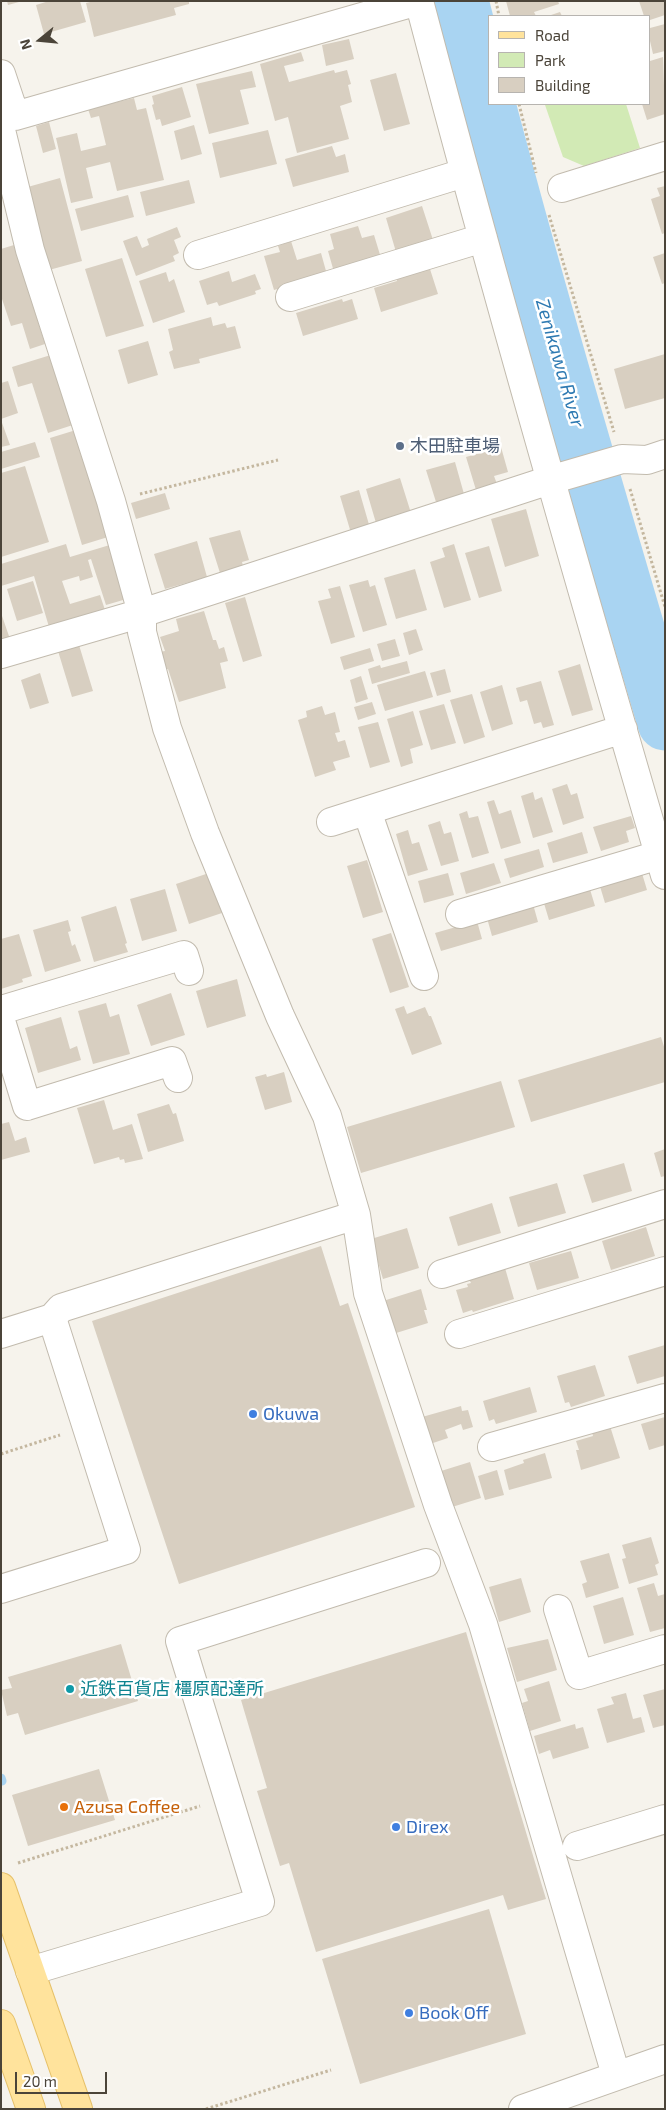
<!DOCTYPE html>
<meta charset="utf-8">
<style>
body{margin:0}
#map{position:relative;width:666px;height:2110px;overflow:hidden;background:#f6f3ec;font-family:"Exo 2",sans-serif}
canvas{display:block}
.frame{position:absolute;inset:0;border:2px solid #4b4439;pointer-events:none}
.legend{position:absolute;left:488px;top:15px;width:162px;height:90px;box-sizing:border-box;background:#fff;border:1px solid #b7b4b0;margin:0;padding:6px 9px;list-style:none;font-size:15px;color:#4b4439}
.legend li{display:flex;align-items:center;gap:10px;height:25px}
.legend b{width:25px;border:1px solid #b7b4b0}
.north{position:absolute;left:15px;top:15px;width:50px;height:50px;-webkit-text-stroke:4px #fff;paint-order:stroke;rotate:253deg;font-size:14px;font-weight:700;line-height:20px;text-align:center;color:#4b4439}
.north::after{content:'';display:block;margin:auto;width:18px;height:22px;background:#4b4439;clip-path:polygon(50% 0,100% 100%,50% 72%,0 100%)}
.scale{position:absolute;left:15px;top:2072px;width:92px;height:22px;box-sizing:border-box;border:2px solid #4b4439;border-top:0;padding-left:6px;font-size:15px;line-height:18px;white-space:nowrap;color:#4b4439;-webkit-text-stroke:4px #fff;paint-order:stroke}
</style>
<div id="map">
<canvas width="666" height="2110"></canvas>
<div class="frame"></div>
<ul class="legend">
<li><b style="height:6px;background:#ffe39c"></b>Road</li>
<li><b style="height:14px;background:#d2eab5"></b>Park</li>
<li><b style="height:14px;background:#d8cfc1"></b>Building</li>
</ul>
<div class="north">N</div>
<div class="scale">20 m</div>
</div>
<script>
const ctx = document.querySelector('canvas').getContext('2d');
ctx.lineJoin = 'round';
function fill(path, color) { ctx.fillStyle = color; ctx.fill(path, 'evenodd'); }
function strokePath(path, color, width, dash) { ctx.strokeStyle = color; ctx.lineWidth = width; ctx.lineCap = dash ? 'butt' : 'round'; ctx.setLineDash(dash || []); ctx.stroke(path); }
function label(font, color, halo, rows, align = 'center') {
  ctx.font = font + ' "Exo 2","Noto Sans JP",sans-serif'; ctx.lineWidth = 5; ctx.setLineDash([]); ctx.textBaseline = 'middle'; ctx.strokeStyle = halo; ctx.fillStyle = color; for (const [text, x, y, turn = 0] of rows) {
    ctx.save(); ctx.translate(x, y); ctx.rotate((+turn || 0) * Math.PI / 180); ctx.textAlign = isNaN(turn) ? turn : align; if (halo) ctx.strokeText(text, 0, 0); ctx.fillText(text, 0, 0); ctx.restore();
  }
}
fill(new Path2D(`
 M549 104H626L640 148 584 166 563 157 545 105Z`), '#d2eab5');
strokePath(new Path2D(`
 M1 1778 2 1781`), '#a9d4f2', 9);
strokePath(new Path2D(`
 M461 1C523 244 594 483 665 723`), '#a9d4f2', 55);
fill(new Path2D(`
 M7 1H19V2L8 5Z
 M49 1H80L86 22 44 34 36 5Z
 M94 1H189V4L174 8 176 15 94 37 86 3Z
 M506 1H558L559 4 534 12 536 16H510Z
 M639 1H665V15L650 20V16H644Z
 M560 12 562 16H548Z
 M665 24V51L653 54 650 41V28Z
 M349 39 354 59 326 66 322 45Z
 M301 52 304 61 284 66 289 82 334 70 335 73 347 70 351 84 348 85 352 102 340 106 349 139 297 153 288 117 275 121 260 64Z
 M663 57 665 114 647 120 642 104H650V61Z
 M252 71 256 87 240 90 249 124 209 134 196 84Z
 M396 73 410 124 384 131 370 80Z
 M182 87 191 117 162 126 160 119 156 120 152 105 154 104 152 96Z
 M134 98 137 110 146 108 164 180 117 191 110 162 86 168 93 198 71 203 56 138 77 133 81 151 106 145 99 116 91 118 88 109Z
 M49 122 56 149 43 153 36 126Z
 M194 125 202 154 181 160 174 131Z
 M268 130 277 164 220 178 212 143Z
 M332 146 336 157 345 154 349 172 293 187 285 159Z
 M60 178 82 261 49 270 24 188Z
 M189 180 195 203 146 216 140 192Z
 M665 186V233L662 234 651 199 660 196 657 188Z
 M128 195 134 217 81 231 75 209Z
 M422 206 433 240 396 252 386 218Z
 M358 226 362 238 374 235 381 258 334 272 328 251 334 249 330 234Z
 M177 227 181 237 174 240 179 253 173 256 175 261 136 276 123 241 137 236 142 248 149 245 147 239Z
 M291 241 297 260 321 253 326 271 323 272V276L274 290 264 256 280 252 278 246Z
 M14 245 45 344 30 349 22 323 11 326 1 296V249Z
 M665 253V283L662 284 653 257Z
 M122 258 144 326 106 337 85 269Z
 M429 266 438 294 381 312 374 288 397 281 396 277Z
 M229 271 232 282 255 274 261 289 255 291 256 294 219 306 217 302 207 305 199 281Z
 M166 272 169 282 174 279 185 312 153 323 139 281Z
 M342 299 343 302 352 299 358 319 303 336 296 313Z
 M211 317 213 326 225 323 227 328 235 326 241 348 199 359 200 363 174 369 169 352 173 350 168 329Z
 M148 341 158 375 128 384 118 350Z
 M54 354 76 424 48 433 32 383 18 387 12 367Z
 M665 354V398L625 409 614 369Z
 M8 381 18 413 1 419V383Z
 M1 420 10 445 1 447Z
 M76 430 108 537 82 545 50 438Z
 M35 442 40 457 1 469V452Z
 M501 447 508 472 494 476 497 484 476 490 466 457Z
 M455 462 464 494 436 502 426 470Z
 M25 466 49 542 1 557V473Z
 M400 478 411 513 376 523 366 489Z
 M359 490 370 528 351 533 340 496Z
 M165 493 170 509 136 519 131 503Z
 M526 509 539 556 505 567 491 519Z
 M240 530 249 560 242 562 243 566 220 573 209 538Z
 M197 541 207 577 165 589 154 554Z
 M66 544 70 557 113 544 130 598 106 605 91 559 88 560 93 577 80 581 79 576 62 581 70 604 100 595 105 610 49 627 34 576 1 586V564Z
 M454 544 471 600 444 608 430 562 445 557 442 548Z
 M489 546 502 591 479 598 465 553Z
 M415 569 427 610 396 619 384 578Z
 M368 580 370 587 375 585 387 625 363 632 349 585Z
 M33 581 43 613 17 621 7 589Z
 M340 586 355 637 331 644 318 601 331 598 328 589Z
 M245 597 262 656 243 662 225 603Z
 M204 611 213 640H216L219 649 224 647 228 661 220 663 226 688 179 702 168 669 164 670 159 652 165 651 160 637 179 631 176 619Z
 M1 613 10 639 1 642Z
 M416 629 423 650 409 655 403 633Z
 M395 639 400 656 382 661 377 644Z
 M79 645 93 691 72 697 58 651Z
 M370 648 374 661 344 670 340 657Z
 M407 661 410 673 372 684 368 669 380 665 381 668Z
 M580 664 593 710 572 716 558 671Z
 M445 669 451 692 437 696 430 673Z
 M425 671 433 697 385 711 377 685Z
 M40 673 49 703 30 709 21 680Z
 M361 676 368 699 356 703 350 680Z
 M541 681 554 725 543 728 541 722 534 724 527 700 520 702 516 688Z
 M502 685 513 724 492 731 480 692Z
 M472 694 485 737 464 744 450 700Z
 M372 702 376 714 358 720 354 707Z
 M444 704 456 743 431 750 419 711Z
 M322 706 325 715 335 712 340 732 335 733 338 742 345 740 350 757 333 762 336 770 315 777 298 720 307 717 306 711Z
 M413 711 423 745 410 749 413 763 401 767 387 719Z
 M378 722 390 762 370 768 358 727Z
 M567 784 571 795 577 793 584 818 563 825 552 789Z
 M533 792 535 800 542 797 553 832 533 838 521 796Z
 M494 800 499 814 511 810 521 843 501 849 487 802Z
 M467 811 469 818 478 816 489 853 472 858 459 814Z
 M631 816 635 828 626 831 629 842 601 851 593 827Z
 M440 821 444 834 451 832 459 861 441 866 428 825Z
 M408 830 412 844 419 842 428 870 408 876 396 834Z
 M582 832 588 853 553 863 547 843Z
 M539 849 544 867 510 878 504 859Z
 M367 860 383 912 363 918 347 866Z
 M494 863 501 883 466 894 460 873Z
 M641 870 647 890 605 903 599 883Z
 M212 872 225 912 189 924 176 884Z
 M448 873 454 895 424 903 418 881Z
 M589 886 595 906 549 920 543 900Z
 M165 889 177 931 142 941 130 899Z
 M533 904 538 922 492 936 487 918Z
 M116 906 127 943 125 944 128 952 94 962 81 917Z
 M68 920 71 931 68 932 72 946 75 944 81 961 45 972 33 930Z
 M477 921 482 939 441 951 435 933Z
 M391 933 409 987 390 993 372 939Z
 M19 934 32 976 22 979 23 982 1 989V939Z
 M237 979 246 1016 207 1028 196 991Z
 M171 993 185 1035 151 1046 137 1005Z
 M106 1003 110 1017 119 1014 130 1054 93 1064 78 1011Z
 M404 1006 407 1014 425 1007 429 1016H431L442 1044 412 1055 395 1009Z
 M61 1017 70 1049 77 1046 81 1060 38 1073 25 1028Z
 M661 1037 665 1050V1082L531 1122 518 1080Z
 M284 1072 292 1102 265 1110 255 1077 266 1074 267 1077Z
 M501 1081 515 1127 361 1173 347 1127Z
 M104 1100 113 1130 132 1124 143 1159 125 1163 124 1159 120 1160 119 1157 94 1164 77 1108Z
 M169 1104 173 1114 176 1113 184 1141 148 1152 137 1114Z
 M9 1122 15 1141 26 1137 30 1152 1 1160V1124Z
 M665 1149V1176L661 1177 654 1153Z
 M624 1163 632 1191 592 1203 583 1175Z
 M557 1183 566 1213 518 1227 509 1197Z
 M492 1203 501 1233 458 1246 449 1217Z
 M646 1227 655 1256 611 1270 602 1241Z
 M407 1228 419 1268 383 1279 371 1239Z
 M321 1246 340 1306 348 1303 415 1507 179 1584 92 1321Z
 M571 1251 579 1278 537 1290 529 1263Z
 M505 1268 514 1299 473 1312 472 1310 463 1313 456 1290 468 1287 467 1284 471 1283 469 1279Z
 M421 1289 427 1310H424L428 1323 393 1334 383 1301Z
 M665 1345V1376L637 1384 628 1356Z
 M595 1365 605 1396 571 1407 569 1402 565 1403 557 1376Z
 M530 1387 537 1412 496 1424 494 1419 489 1421 483 1401Z
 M461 1406 462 1411 468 1410 473 1427 463 1430 461 1424 445 1430 448 1438 430 1444 422 1417Z
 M665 1417V1445L649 1450 641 1424Z
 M610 1426 620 1458 581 1470 576 1450H579L576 1441 593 1436 592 1432Z
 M545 1453 552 1478 509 1490 504 1470 524 1463 523 1460Z
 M470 1462 481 1498 452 1507 441 1471Z
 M497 1470 504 1495 485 1500 478 1476Z
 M651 1537 659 1563 655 1565 658 1575 629 1584 622 1559 626 1558 622 1545Z
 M609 1553 619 1588 586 1598 582 1584 587 1582 580 1561Z
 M521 1578 531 1612 499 1622 489 1587Z
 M654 1583 658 1596 665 1594V1628L650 1632 637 1588Z
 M623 1597 634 1635 604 1644 593 1606Z
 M466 1632 546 1899 508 1910 503 1895 316 1952 289 1863 280 1866 257 1791 267 1788 241 1700Z
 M548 1639 557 1670 517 1682 507 1648Z
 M121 1644 138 1701 25 1735 18 1713 7 1716 1 1690 12 1688 8 1677Z
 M549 1681 561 1721 530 1731 522 1703 528 1701 524 1689Z
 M665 1689V1725L653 1728 643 1695Z
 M626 1693 633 1719 641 1717 645 1732 607 1743 597 1709 614 1704 611 1697Z
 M575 1724 576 1729 583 1727 589 1748 553 1759 550 1750 539 1754 534 1736Z
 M99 1769 115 1820 28 1846 12 1795Z
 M489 1909 526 2034 360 2084 322 1959Z`), '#d8cfc1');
const minor = new Path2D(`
 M419 1C496 294 580 584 665 875
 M1 74 15 116
 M1 118 15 116 418 1
 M1 130 30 250 111 501 142 613V632L167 728 205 833 280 1016 327 1116 356 1215 368 1293 438 1505 483 1624 616 2075
 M562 188 665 156
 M198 255 464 173
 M290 297 483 238
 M1 654 142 613 550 480 622 459 647 460 665 454
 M367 811 424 976
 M331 822 623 729
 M460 914 659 855
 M1 1010 184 955 189 971
 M1 1021 27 1106 172 1061 178 1078
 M442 1274 665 1204
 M1 1334 52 1318 61 1308 356 1215
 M459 1334 665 1271
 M492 1447 665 1398
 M1 1589 126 1550 52 1318
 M558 1609 579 1675 665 1649
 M577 1846 665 1819
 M30 1971 260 1902 180 1641 426 1563
 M523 2109 665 2059`);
const major = new Path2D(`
 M1 1887 78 2109
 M1 2024 31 2109`);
strokePath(minor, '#c2bbae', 30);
strokePath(major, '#e6c16a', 30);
strokePath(new Path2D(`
 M496 1 499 16
 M519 104 536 173
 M549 215 614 432
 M630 489 665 607
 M140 494 278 460
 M1 1454 60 1435
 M18 1863 200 1806
 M206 2109 331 2070`), '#c4b79f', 3, [2.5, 2.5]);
strokePath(minor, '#fff', 28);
strokePath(major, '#ffe39c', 28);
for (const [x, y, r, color] of [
 [400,446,5,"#5c6f8a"],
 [253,1414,5,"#3f7fe0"],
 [70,1689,5,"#0f9aa8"],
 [64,1807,5,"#e8710a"],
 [396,1827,5,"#3f7fe0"],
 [409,2013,5,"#3f7fe0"]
]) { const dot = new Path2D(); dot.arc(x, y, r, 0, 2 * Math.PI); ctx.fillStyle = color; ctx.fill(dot); strokePath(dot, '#fff', 2); }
label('18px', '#4e5e75', '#fff', [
 ["木田駐車場",410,446]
], 'left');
label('18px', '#366cbe', '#fff', [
 ["Okuwa",263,1414],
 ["Direx",406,1827],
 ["Book Off",419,2013]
], 'left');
label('18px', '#0d838f', '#fff', [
 ["近鉄百貨店 橿原配達所",80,1689]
], 'left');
label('18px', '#c56008', '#fff', [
 ["Azusa Coffee",74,1807]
], 'left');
label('italic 19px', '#2e7ab2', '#fff', [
 ["Zenikawa River",560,363,74]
]);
</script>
